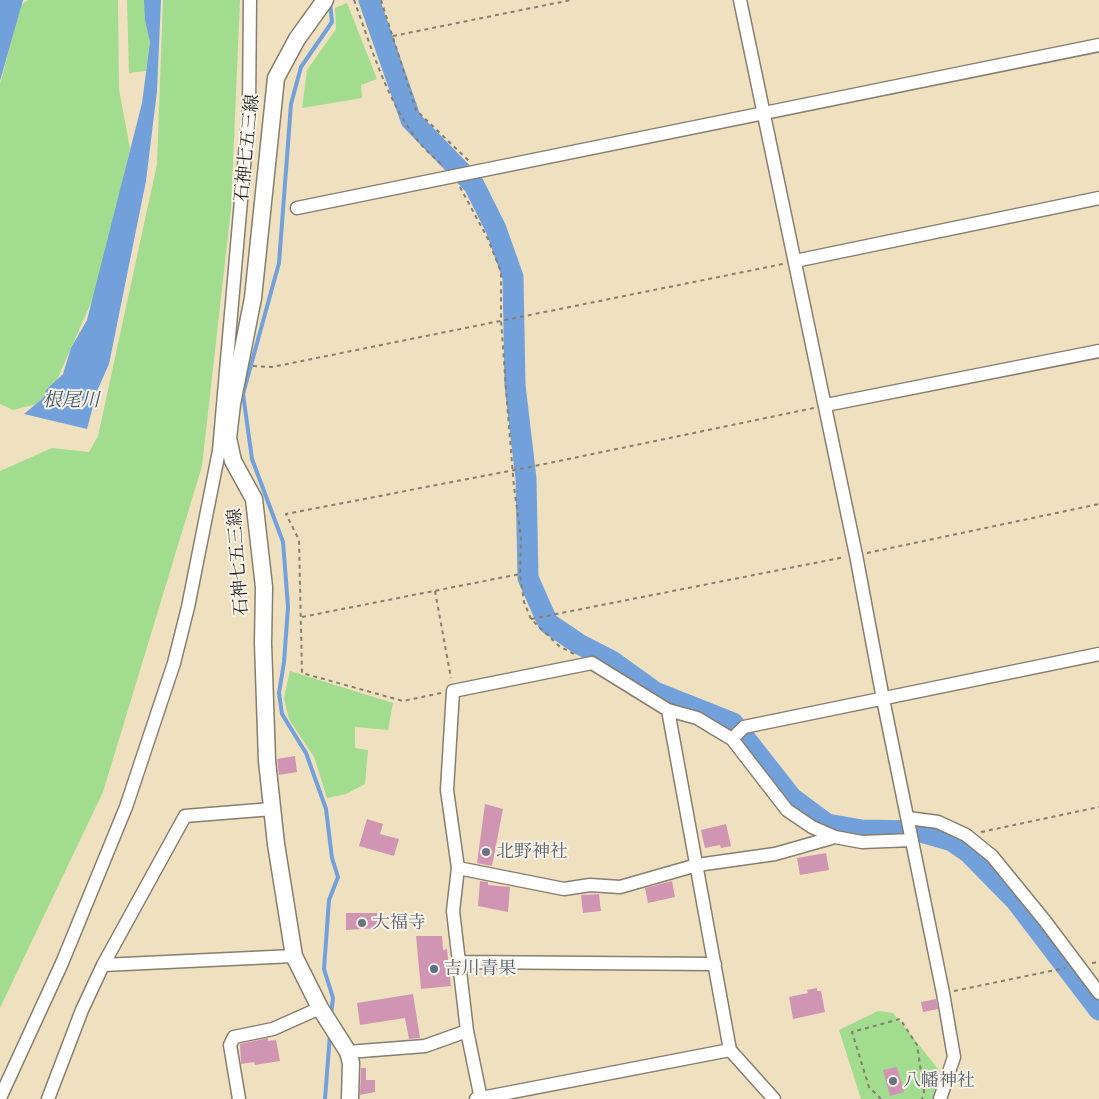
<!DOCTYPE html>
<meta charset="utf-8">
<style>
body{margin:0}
canvas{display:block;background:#efe0c0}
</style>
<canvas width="1099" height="1099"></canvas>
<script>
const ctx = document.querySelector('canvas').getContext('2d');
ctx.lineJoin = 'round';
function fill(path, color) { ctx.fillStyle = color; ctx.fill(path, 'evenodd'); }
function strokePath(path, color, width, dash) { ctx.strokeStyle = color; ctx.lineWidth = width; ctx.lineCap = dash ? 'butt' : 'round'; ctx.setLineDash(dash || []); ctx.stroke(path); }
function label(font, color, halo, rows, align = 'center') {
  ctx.font = font + ' "Gentium Book Plus","Noto Serif JP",serif'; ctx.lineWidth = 4; ctx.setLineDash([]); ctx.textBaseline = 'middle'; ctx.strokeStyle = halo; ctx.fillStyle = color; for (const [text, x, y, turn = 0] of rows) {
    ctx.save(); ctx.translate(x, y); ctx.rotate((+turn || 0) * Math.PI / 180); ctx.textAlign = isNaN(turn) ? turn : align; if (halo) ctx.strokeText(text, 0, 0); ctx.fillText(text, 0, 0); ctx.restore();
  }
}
fill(new Path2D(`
 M28 0H118L119 89 130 149 95 294 56 382 37 404 13 410 0 404V84L21 5Z
 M127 0H146L150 42 146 71 129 73Z
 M163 0H240L231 209 202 466 103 792 0 1008V471L52 448 89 452 98 436 157 164Z
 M347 3 377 79 361 85 362 98 302 108 307 70 336 29 335 8Z
 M290 671 393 703 388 730 355 727V748L368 750 365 784 346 794 327 798 314 757 289 719 284 698Z
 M878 1011 893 1013 943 1075 933 1099H861L839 1030Z`), '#a2dc8f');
fill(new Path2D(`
 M0 0H23L0 81Z
 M144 0H161L157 91 146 181 109 364 97 391 87 429 24 414 43 398 46 390 63 374 71 348 87 320 142 103 150 42 145 20Z`), '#71a0da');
strokePath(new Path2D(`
 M330 2 332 22 301 67 291 104 279 263 243 394 252 459 283 542 288 607 284 662 279 693 282 714 306 753 326 809 332 858 338 877 329 900 324 969 333 998 331 1015
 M325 1099 330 1034`), '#71a0da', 4);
strokePath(new Path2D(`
 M369 0 411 120 474 185 496 229 513 277 515 385 526 479 528 578 548 623 579 644 612 661 655 692 733 723 792 798 827 824 862 830 917 831 952 841 968 852 1016 901 1099 1010`), '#71a0da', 21);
fill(new Path2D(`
 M295 756 297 772 279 775 277 759Z
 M485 804 503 809 492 866 477 863Z
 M367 819 383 824 380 834 399 839 394 856 359 846Z
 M726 824 731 846 721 848 720 845 705 848 701 830Z
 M826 853 829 870 800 875 797 858Z
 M480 881 488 882V885L510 887 508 912 478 906Z
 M672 881 675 897 648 903 645 888Z
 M599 894 601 911 583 913 581 895Z
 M346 913H377L378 928 346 930Z
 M416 936H442L443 950 447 949 451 986 421 989Z
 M817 988V991H821L825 1012 793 1019 789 997 808 993 807 990Z
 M413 994 420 1038 409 1039 405 1018 360 1025 357 1003Z
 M936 999 938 1009 923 1012 921 1002Z
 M268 1038V1041L276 1040 280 1061 255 1065 254 1062 241 1064 240 1044Z
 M897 1067 904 1092 890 1096 883 1070Z
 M361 1068H366V1080H375V1092L360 1095Z`), '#d195b4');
const minor = new Path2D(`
 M740 0 856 555 883 699 943 993 954 1057 940 1099
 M297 208 1099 45
 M795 261 1099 198
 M826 405 1099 351
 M668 710 730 1050 774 1099
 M732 739 744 727 1099 654
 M908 818 938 822 966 835 992 856 1045 921 1099 993
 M458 868 564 889 590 885 620 887 697 865 775 854 835 837
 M459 962 715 964
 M103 965 294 956
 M348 1052 425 1046 467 1031
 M0 1098 62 963 126 807 174 663 188 607 219 451 249 109 250 0
 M48 1099 82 1010 103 965 185 816 272 809
 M239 1099 230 1045 234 1037 273 1029 320 1008
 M476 1099 730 1050
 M481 1099 467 1031 453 911 458 868 447 790 453 691 592 663 668 710 697 718 732 739 787 810 812 827 835 837 862 842 912 840`);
const major = new Path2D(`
 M325 0 297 39 276 78 253 298 232 404 228 438 233 461 254 499 264 587 263 643 267 761 276 844 294 956 320 1008 348 1052 351 1063 350 1099`);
strokePath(minor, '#867e6e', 15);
strokePath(major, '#867e6e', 19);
strokePath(new Path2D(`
 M354 0C372 49 386 99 418 141 425 150 435 158 443 166
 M381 0 416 110 470 162
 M393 36 571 0
 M460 187 488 239 501 272V320L508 415 514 487 521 538 520 574 524 602 531 619 559 646 574 654
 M253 366 272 367 783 264
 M867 553 1099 504
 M435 591 451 678
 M302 617 520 574
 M531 619 845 557
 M441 693 403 701 302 673 299 540 286 514 530 467 814 408
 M981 832 1099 807
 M1092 963 1099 962
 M954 991 1065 968
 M881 1099 869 1087 852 1032 900 1019 917 1045 924 1092 922 1099`), '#867e6e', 2, [4, 4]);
strokePath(minor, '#fff', 12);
strokePath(major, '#fff', 16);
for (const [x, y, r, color] of [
 [486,852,5,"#6b7280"],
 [362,923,5,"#6b7280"],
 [434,969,5,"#5c6f8a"],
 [893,1081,5,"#6b7280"]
]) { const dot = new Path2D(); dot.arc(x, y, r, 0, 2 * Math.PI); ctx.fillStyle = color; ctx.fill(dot); strokePath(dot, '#f7f3e8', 2); }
label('18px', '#1c1c1c', '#f7f3e8', [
 ["石神七五三線",248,148,-84],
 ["石神七五三線",239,562,-94]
]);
label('18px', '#5b616d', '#f7f3e8', [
 ["北野神社",496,852],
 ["大福寺",372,923],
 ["八幡神社",903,1081]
], 'left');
label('18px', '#4e5e75', '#f7f3e8', [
 ["吉川青果",444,969]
], 'left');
label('italic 19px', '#425771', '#f7f3e8', [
 ["根尾川",71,401]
]);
</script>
